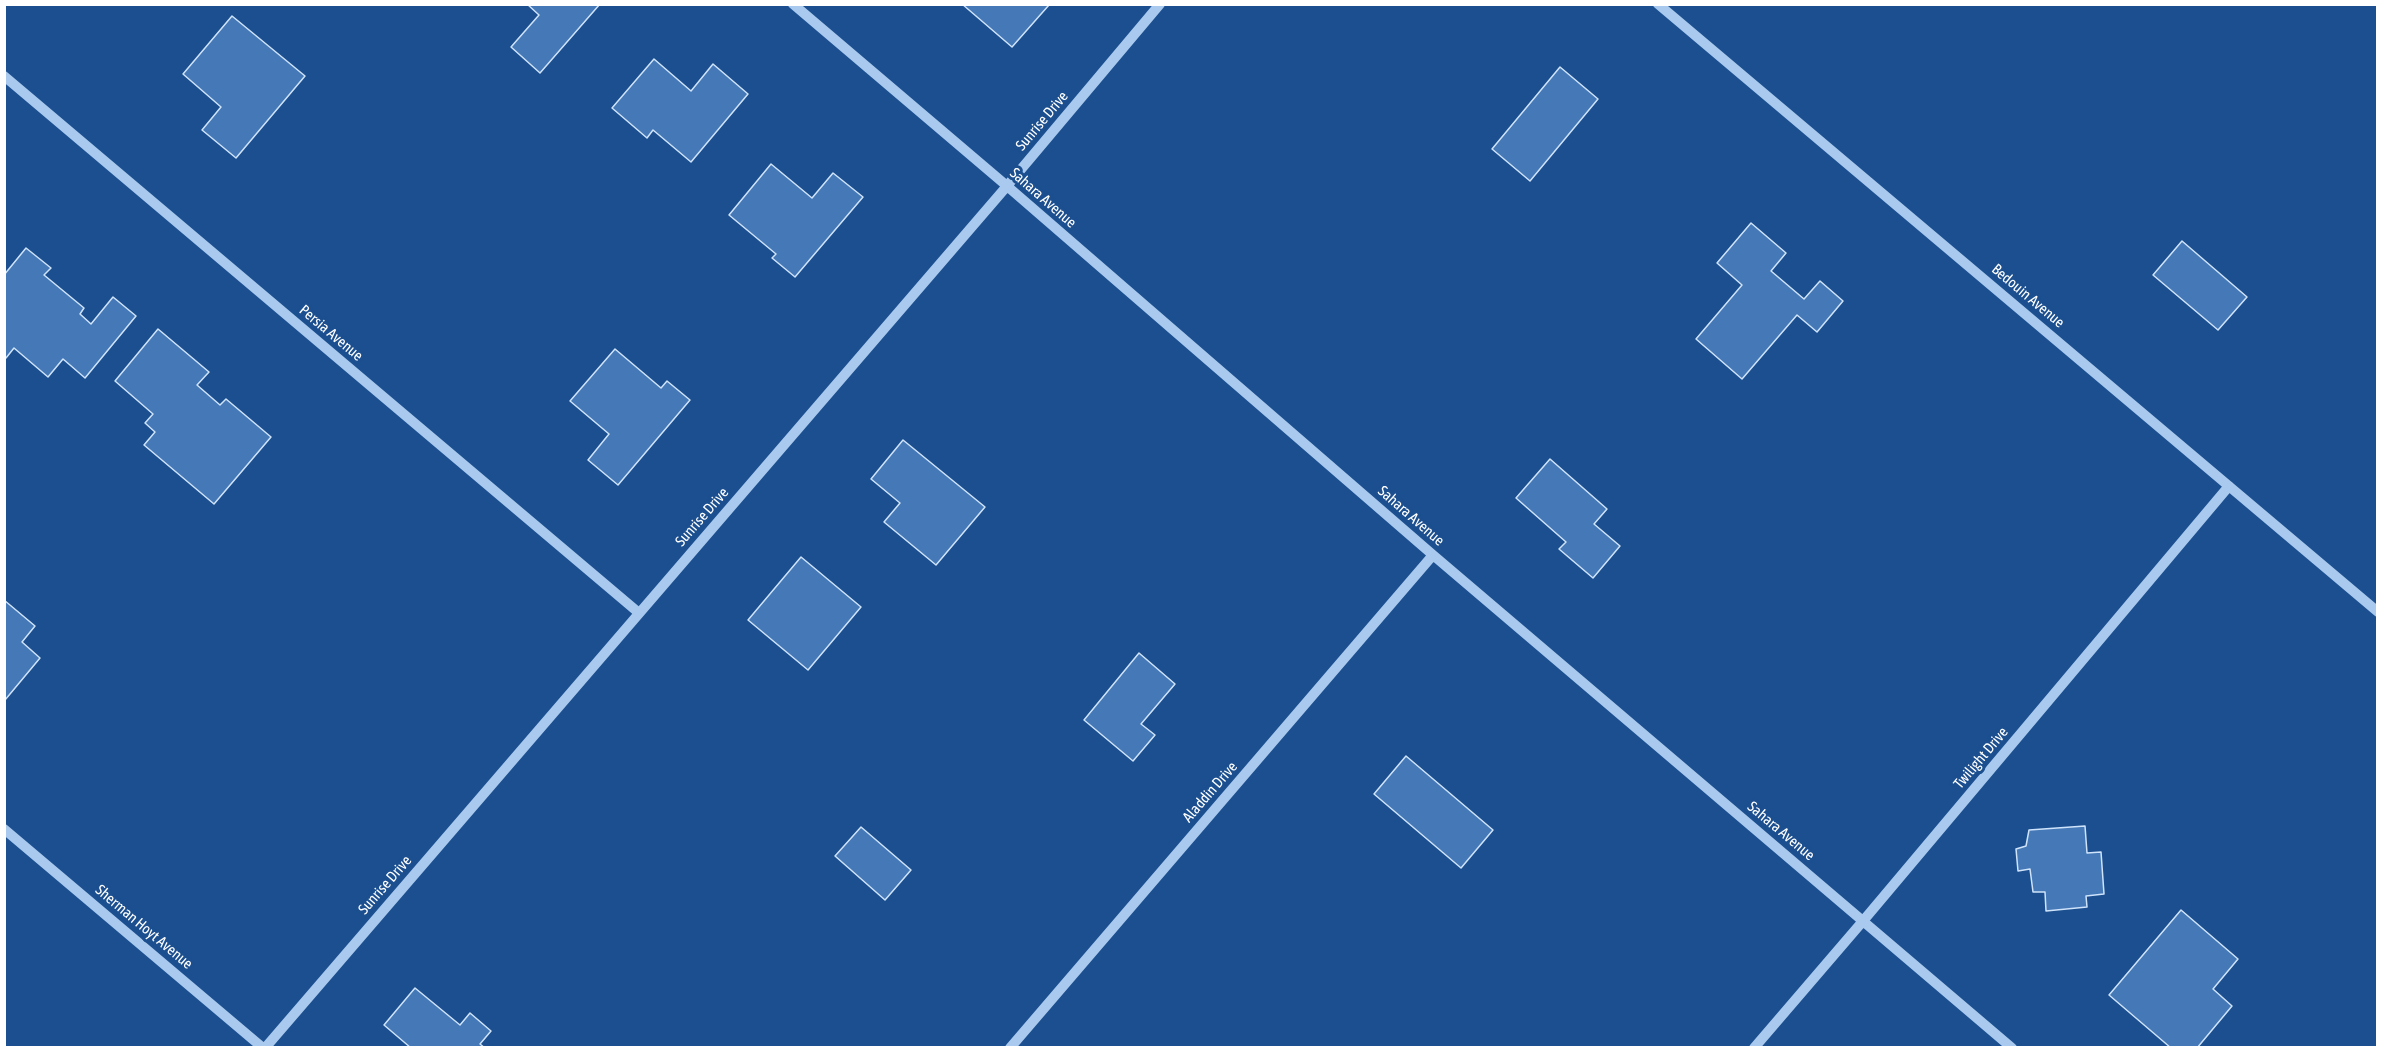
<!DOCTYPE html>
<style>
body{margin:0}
#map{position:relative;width:2382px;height:1052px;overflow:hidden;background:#1b4f8f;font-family:"Asap Condensed",sans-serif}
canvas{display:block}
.frame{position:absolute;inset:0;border:6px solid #fff;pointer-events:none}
</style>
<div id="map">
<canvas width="2382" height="1052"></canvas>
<div class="frame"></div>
</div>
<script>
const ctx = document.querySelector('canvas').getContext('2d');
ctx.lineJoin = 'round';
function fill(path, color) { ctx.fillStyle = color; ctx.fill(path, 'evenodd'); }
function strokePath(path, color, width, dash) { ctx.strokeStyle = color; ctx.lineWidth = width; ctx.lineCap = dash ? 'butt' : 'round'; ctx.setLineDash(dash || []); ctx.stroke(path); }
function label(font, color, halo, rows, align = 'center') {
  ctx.font = font + ' "Asap Condensed",sans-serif'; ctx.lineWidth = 6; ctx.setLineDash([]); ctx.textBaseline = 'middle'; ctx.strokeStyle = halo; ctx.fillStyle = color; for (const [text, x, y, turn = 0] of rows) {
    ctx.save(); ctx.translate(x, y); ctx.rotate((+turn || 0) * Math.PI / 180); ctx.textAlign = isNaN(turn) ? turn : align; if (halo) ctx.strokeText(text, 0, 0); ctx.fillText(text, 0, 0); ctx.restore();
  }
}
const building = new Path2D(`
 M527 4H600L540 73 511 47 539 15Z
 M962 4H1049V5L1012 47Z
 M232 16 305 76 236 158 202 130 221 107 183 74Z
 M654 59 691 91 713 64 748 94 691 162 653 130 647 138 612 108Z
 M1560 67 1598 99 1530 181 1492 149Z
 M771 164 812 198 833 173 863 197 795 277 772 258 776 254 729 215Z
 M1751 223 1786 253 1771 271 1804 299 1820 281 1843 301 1817 332 1797 315 1742 379 1696 339 1742 285 1717 263Z
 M2182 241 2247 297 2218 330 2153 275Z
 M26 248 51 268 44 275 84 308 80 314 91 324 113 297 136 316 85 378 63 359 48 377 14 348 6 358 4 357V275Z
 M158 329 209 372 197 385 220 405 226 399 271 437 214 504 144 445 155 432 145 423 153 414 115 381Z
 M615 349 661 388 667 381 690 400 618 485 588 460 609 434 570 401Z
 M903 440 985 507 936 565 884 522 900 503 871 479Z
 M1550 459 1607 509 1594 524 1620 546 1593 578 1559 549 1566 542 1516 498Z
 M801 557 861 607 808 670 748 620Z
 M4 600 35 626 22 642 40 658 5 700Z
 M1139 653 1175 684 1141 724 1155 735 1133 761 1084 720Z
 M1406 756 1493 830 1461 868 1374 794Z
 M2085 826 2087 853 2101 852 2104 894 2086 896 2087 907 2046 911 2045 892H2033L2030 869 2018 871 2016 849 2026 846 2029 830Z
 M861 827 911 870 885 900 835 856Z
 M2181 910 2238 959 2213 989 2232 1006 2197 1048H2171L2109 995Z
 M415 988 460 1025 470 1013 491 1031 480 1044 485 1048H411L384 1025Z`);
fill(building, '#4478b7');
strokePath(building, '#cfe3fa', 1.5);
strokePath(new Path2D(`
 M793 4 1007 186 1433 555 2012 1048
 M1658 4 2378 612
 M4 76 639 613
 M4 829 263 1048
 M265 1048 1007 186 1160 4
 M1010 1048 1433 555
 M1754 1048 1863 921 2229 486`), '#a9c9ee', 10);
label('15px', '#fff', '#1b4f8f', [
 ["Sunrise Drive",1042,121,-50],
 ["Sahara Avenue",1043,198,41],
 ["Bedouin Avenue",2028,296,40],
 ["Persia Avenue",331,333,40],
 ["Sahara Avenue",1411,516,41],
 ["Sunrise Drive",702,517,-49],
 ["Twilight Drive",1981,758,-50],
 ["Aladdin Drive",1210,792,-49],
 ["Sahara Avenue",1781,831,40],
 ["Sunrise Drive",385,885,-49],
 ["Sherman Hoyt Avenue",144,927,40]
]);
</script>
